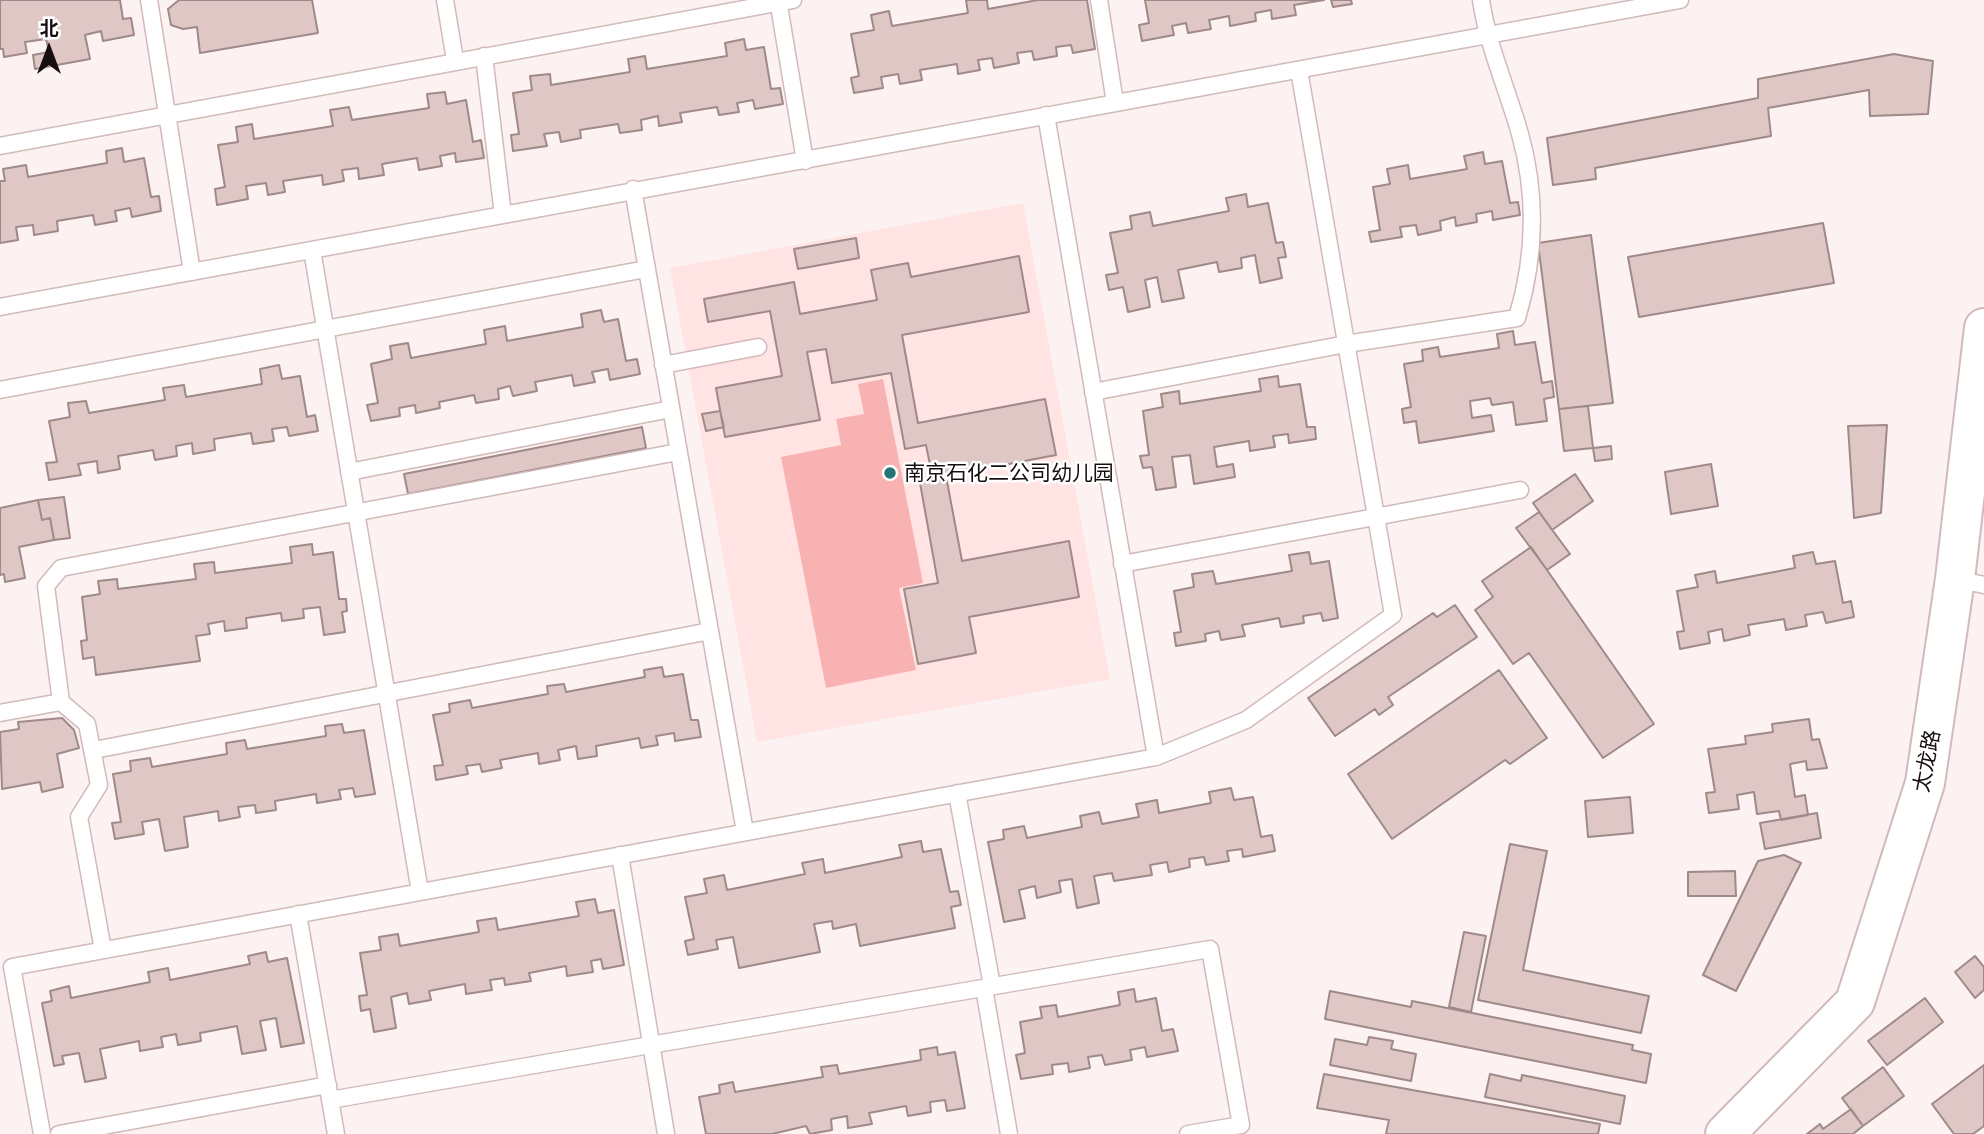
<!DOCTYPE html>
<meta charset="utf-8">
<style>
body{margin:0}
#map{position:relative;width:1984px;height:1134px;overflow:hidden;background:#fcf2f2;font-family:Commissioner,"Noto Sans SC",sans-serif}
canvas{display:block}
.north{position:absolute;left:14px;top:14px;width:70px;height:70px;-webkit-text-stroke:5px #fff;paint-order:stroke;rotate:0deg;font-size:19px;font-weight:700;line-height:28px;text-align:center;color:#170f0f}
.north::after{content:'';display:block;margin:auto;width:24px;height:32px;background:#170f0f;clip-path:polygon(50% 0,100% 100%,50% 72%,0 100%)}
</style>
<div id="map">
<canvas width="1984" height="1134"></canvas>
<div class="north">北</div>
</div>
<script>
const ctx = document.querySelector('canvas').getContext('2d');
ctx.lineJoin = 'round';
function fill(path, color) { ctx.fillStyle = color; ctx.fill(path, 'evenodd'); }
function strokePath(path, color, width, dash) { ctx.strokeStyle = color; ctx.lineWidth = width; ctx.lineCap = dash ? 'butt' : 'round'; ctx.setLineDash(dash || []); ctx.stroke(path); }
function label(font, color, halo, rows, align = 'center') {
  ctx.font = font + ' Commissioner,"Noto Sans SC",sans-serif'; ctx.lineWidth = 5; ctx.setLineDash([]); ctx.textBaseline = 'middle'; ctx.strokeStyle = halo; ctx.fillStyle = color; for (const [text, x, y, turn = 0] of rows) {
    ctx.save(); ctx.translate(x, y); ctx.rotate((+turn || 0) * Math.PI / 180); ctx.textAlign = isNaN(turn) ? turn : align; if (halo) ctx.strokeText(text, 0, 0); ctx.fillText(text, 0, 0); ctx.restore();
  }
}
fill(new Path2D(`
 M1023 203 1110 679 757 742 670 268Z`), '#ffe4e3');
fill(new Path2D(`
 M883 379 923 583 899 588 916 670 826 688 781 457 841 445 836 419 864 414 858 384Z`), '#f8b2b1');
const building = new Path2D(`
 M0 0H120L123 19 131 18 134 35 103 41 101 31 85 35 90 59 35 69 33 55 49 52 46 39 25 42 27 53 4 57 3 49H0Z
 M179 0H312L318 33 200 53 197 27 183 29 171 25 168 9Z
 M966 0H987L988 9 1038 0H1087L1095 49 1073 53 1071 45 1056 47 1057 56 1034 60 1032 51 1017 53 1019 63 994 68 992 58 978 60 980 70 958 74 957 64 920 70 922 80 900 84 898 74 881 77 883 88 854 93 851 78 859 76 851 34 874 30 871 15 889 11 892 26 968 13Z
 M1145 0H1324L1294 5 1296 15 1272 19 1271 10 1255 13 1256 21 1230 26 1229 16 1209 20 1211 29 1188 33 1186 23 1172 26 1174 35 1142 41 1139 25 1149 23Z
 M1331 0H1351L1352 4 1333 7Z
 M744 39 746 50 764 47 771 89 780 88 783 104 755 109 753 100 737 103 739 112 719 115 717 107 680 113 682 122 659 126 658 116 641 120 642 130 620 133 618 124 580 130 581 138 561 142 559 132 544 134 547 146 513 151 511 135 519 134 513 93 532 90 530 76 550 74 551 85 630 72 628 59 645 56 647 69 727 56 725 43Z
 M1894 54 1933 61 1928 114 1870 116 1869 90 1768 108 1771 136 1595 168 1596 179 1553 185 1547 138 1758 98V79Z
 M445 92 447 104 466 100 473 142 481 140 484 158 456 162 455 153 440 156 442 166 419 170 417 158 382 164 384 175 359 179 358 168 342 170 344 181 323 185 322 175 283 181 285 192 268 195 266 183 246 186 248 199 217 205 215 189 225 187 218 145 238 142 236 127 252 124 254 139 333 126 330 110 349 107 352 120 429 108 427 94Z
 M122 148 124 162 144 158 151 197 159 196 161 211 132 217 130 208 115 211 117 221 95 225 93 215 57 221 58 231 34 235 33 225 16 227 18 240 0 243V181H5L3 169 26 165 28 177 107 163 106 151Z
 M1483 152 1485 164 1502 161 1510 203 1518 202 1520 215 1493 220 1492 211 1476 214 1477 222 1456 226 1455 217 1440 221 1441 230 1418 235 1416 225 1400 227 1402 237 1371 242 1369 232 1380 230 1373 187 1390 184 1387 169 1408 165 1410 179 1467 169 1464 156Z
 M1246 194 1248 207 1268 203 1276 243 1283 242 1286 257 1278 258 1282 278 1260 283 1255 255 1241 258 1242 268 1219 272 1217 262 1178 270 1184 298 1162 302 1157 277 1145 280 1150 307 1128 312 1123 287 1109 290 1106 275 1118 273 1110 233 1132 229 1130 216 1150 212 1153 226 1229 211 1226 198Z
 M1823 223 1834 283 1639 317 1628 257Z
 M1591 235 1613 403 1559 409 1538 243Z
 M856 238 859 258 798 269 794 249Z
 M1019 256 1029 312 902 335 918 423 1045 399 1056 455 946 476 962 561 1069 541 1079 597 969 617 976 653 918 664 904 589 938 583 920 483 933 480 926 445 905 449 891 373 832 383 826 349 807 352 820 420 725 437 716 388 782 376 770 311 708 322 704 299 794 282 800 314 877 300 871 270 908 263 911 277Z
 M601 310 604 322 618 319 626 361 637 359 640 374 610 380 608 369 592 372 595 382 574 386 572 375 535 382 537 391 513 396 510 386 498 389 499 399 476 403 474 395 439 402 440 408 416 413 415 405 399 408 400 416 371 421 367 405 378 403 371 364 392 359 390 346 408 343 411 358 486 344 484 330 505 326 507 341 583 327 581 314Z
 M1513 331 1515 345 1535 342 1542 383 1552 381 1554 397 1544 399 1547 421 1516 425 1513 402 1492 405 1490 398 1470 401 1472 418 1491 415 1494 431 1419 443 1416 421 1404 423 1402 409 1411 407 1404 364 1423 361 1422 350 1438 347 1440 357 1499 348 1497 334Z
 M279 365 282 379 300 376 307 417 315 415 318 431 289 436 287 427 272 429 274 441 253 444 251 433 214 439 215 450 193 454 192 443 176 446 177 456 155 460 153 450 118 456 120 469 98 473 97 461 78 464 81 475 49 480 46 463 57 462 49 421 70 417 68 403 86 401 89 413 165 400 163 388 184 385 186 397 262 384 260 369Z
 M1278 376 1279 387 1300 384 1307 427H1315L1316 439 1289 443 1288 434 1273 436 1275 447 1250 451 1249 441 1214 447 1217 467 1233 464 1235 477 1194 484 1190 455 1172 457 1176 487 1156 490 1152 467 1143 468 1140 456 1149 455 1143 411 1163 407 1161 394 1179 391 1180 404 1261 391 1259 379Z
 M1588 406 1593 448 1564 451 1559 409Z
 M720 411 724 427 706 431 702 414Z
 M1887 425 1881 513 1854 518 1848 426Z
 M642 427 646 448 408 494 404 474Z
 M1611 446 1612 459 1595 461 1593 448Z
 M1711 464 1718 506 1671 514 1665 472Z
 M1575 474 1593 501 1552 530 1533 503Z
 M64 497 70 538 54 540 50 518 42 520 38 500Z
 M38 500 42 520 50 518 54 540 19 547 25 578 5 582 4 574 0 575V508Z
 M1539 512 1570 554 1547 570 1516 528Z
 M312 544 313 555 333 552 339 599H346L347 611 342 612 345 632 324 635 320 607 303 609 304 618 282 621 281 613 246 618 247 628 225 631 224 621 208 624 210 634 196 636 200 661 96 675 94 657 83 659 81 641 87 640 82 597 100 594 98 581 117 579 118 589 196 579 194 564 214 562 215 573 292 563 290 547Z
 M1531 547 1654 724 1603 758 1529 653 1513 664 1475 610 1493 597 1482 581Z
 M1309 552 1311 564 1329 561 1338 618 1323 621 1321 613 1303 616 1304 623 1281 627 1279 618 1242 625 1245 636 1221 640 1219 631 1205 634 1206 641 1176 646 1174 633 1181 632 1174 591 1194 587 1192 574 1213 571 1216 584 1292 571 1289 555Z
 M1813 552 1816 564 1835 561 1843 603 1851 601 1854 617 1826 623 1823 612 1805 615 1807 626 1786 630 1784 619 1748 625 1750 635 1724 641 1722 629 1708 632 1710 643 1680 649 1677 632 1684 631 1677 591 1698 587 1695 575 1715 571 1717 583 1795 568 1793 556Z
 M1455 605 1477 637 1388 697 1393 705 1379 715 1375 709 1335 736 1308 698 1433 613 1437 617Z
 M662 667 664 677 683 674 691 720H698L701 737 675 741 674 733 656 736 658 745 641 748 639 738 596 746 597 756 578 759 576 746 558 750 560 760 539 764 538 753 500 760 502 768 482 772 480 764 466 766 468 774 436 780 434 766 443 765 433 715 450 712 449 704 470 700 472 708 548 694 547 686 564 684 566 692 645 677 644 670Z
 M1499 670 1547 738 1510 764 1505 760 1392 839 1348 774Z
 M62 718 74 730 79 748 57 754 63 787 42 792 40 782 2 789 0 732 19 729 18 722Z
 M1809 719 1812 740 1819 739 1827 768 1807 770 1806 761 1790 764 1795 797 1805 795 1808 815 1781 820 1779 811 1757 814 1754 792 1737 795 1739 809 1709 813 1706 793 1715 792 1708 749 1746 744 1745 736 1773 732 1772 724Z
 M342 724 344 733 364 730 375 794 355 797 353 788 339 790 341 799 317 803 316 794 275 801 276 810 256 813 255 805 238 807 240 817 219 821 218 811 184 817 188 847 165 851 159 819 142 822 144 834 115 839 112 823 121 822 113 774 131 771 130 761 150 758 152 767 227 754 226 743 245 740 247 749 326 736 325 726Z
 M1231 788 1234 800 1253 797 1261 837 1272 835 1275 851 1243 857 1242 849 1227 851 1229 861 1206 865 1204 857 1189 859 1190 867 1169 872 1167 862 1150 865 1152 875 1114 881 1112 873 1094 876 1099 903 1077 908 1072 879 1059 881 1061 892 1037 898 1035 886 1019 890 1025 918 1004 922 988 842 1004 839 1003 830 1024 826 1027 838 1082 827 1080 816 1099 812 1102 824 1139 817 1136 804 1157 800 1159 813 1211 803 1209 792Z
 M1630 797 1633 833 1588 837 1585 801Z
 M1817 813 1821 838 1765 849 1760 823Z
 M921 841 923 852 941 849 950 892 958 891 961 905 951 907 955 928 860 946 856 924 833 929 832 921 814 924 820 952 739 968 733 937 716 940 718 949 688 955 685 941 694 939 685 897 707 893 704 879 724 875 727 890 805 874 802 863 823 859 825 873 902 857 899 845Z
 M1510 844 1547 851 1523 970 1649 996 1641 1033 1478 1000Z
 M1784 855 1801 863 1736 991 1703 975 1758 861Z
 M1735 871 1736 896H1688V872Z
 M595 899 598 913 614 910 624 965 603 969 601 959 591 961 593 972 567 976 566 966 529 973 531 981 505 985 504 978 490 980 492 990 466 994 465 984 429 991 431 1000 409 1004 407 993 391 997 396 1028 374 1032 370 1009 361 1011 359 996 367 995 360 953 381 950 379 937 398 934 400 946 479 932 477 921 496 918 498 930 579 916 576 902Z
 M1464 932 1486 936 1471 1012 1449 1007Z
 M266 952 268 962 287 958 304 1043 281 1047 276 1018 260 1021 266 1050 242 1054 237 1026 200 1033 201 1041 178 1045 176 1034 161 1037 163 1047 140 1051 139 1041 100 1049 106 1078 85 1082 79 1053 62 1056 64 1064 54 1066 42 1003 52 1001 50 991 69 986 71 998 150 982 148 972 168 968 170 980 250 964 248 956Z
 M1975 956 1984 967V990L1975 998 1955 972Z
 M1134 989 1136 1002 1156 998 1162 1031 1173 1029 1178 1051 1147 1057 1145 1047 1130 1050 1132 1060 1105 1065 1102 1055 1088 1057 1090 1068 1069 1072 1068 1063 1052 1065 1053 1074 1021 1079 1016 1055 1025 1053 1020 1022 1042 1018 1040 1007 1056 1005 1058 1017 1120 1005 1118 992Z
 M1330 991 1411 1007 1412 1001 1633 1045 1632 1050 1651 1054 1646 1083 1325 1019Z
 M1925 998 1943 1022 1887 1065 1868 1041Z
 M1369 1037 1393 1041 1391 1049 1416 1054 1411 1081 1330 1065 1335 1039 1367 1045Z
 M937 1047 938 1055 955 1052 965 1108 947 1111 945 1100 930 1102 931 1112 908 1116 906 1106 869 1113 872 1124 848 1128 847 1116 831 1119 832 1130 810 1134 806 1126 772 1134H706L699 1097 720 1093 719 1085 733 1082 735 1092 823 1077 821 1067 837 1065 839 1074 921 1060 920 1050Z
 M1984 1065V1126L1973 1134H1954L1932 1104Z
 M1883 1067 1904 1096 1863 1126 1842 1098Z
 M1324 1074 1600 1124 1598 1134H1386L1389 1120 1317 1108Z
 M1490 1074 1521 1081 1522 1075 1625 1096 1620 1124 1485 1097Z
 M1851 1109 1863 1126 1853 1134H1807L1820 1124 1823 1129Z`);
fill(building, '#dfc7c6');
strokePath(building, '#a08989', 2);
const lane = new Path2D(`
 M149 0 192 272
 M445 0 455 60
 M778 0 805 161
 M1099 0 1115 103
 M484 56 503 215
 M1046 115 1156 757
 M0 146 793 0
 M633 189 745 832
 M312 250 420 892
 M0 307 1680 0
 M663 365 758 347
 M0 390 646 269
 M1093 392 1346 344 1517 318C1535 258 1537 195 1520 134 1507 88 1488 47 1481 0
 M349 472 671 409
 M1122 564 1520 490
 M1955 579 1984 585
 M61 702 87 724 99 785 79 817 103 950
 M0 713 61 702 46 586 61 568 678 452
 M94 750 710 631
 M957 793 992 986
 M620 855 666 1134
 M298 914 336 1134
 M984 988 1009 1134
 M330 1100 1210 949 1241 1125 1188 1134
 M42 1134 12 967 1156 757 1246 720 1393 615 1299 70
 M59 1134 328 1085`);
const secondary = new Path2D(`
 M1725 1134 1855 1002 1925 783 1955 579 1984 328`);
strokePath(lane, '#d2baba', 19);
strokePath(secondary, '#d2baba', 42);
strokePath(lane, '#fff', 16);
strokePath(secondary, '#fff', 38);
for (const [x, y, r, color] of [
 [890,473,7,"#277276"]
]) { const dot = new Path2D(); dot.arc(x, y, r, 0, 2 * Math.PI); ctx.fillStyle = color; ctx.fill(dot); strokePath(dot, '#fff', 2.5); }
label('21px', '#170f0f', '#fff', [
 ["南京石化二公司幼儿园",904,473]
], 'left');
label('21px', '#170f0f', '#fff', [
 ["太龙路",1927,761,-79]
]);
</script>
